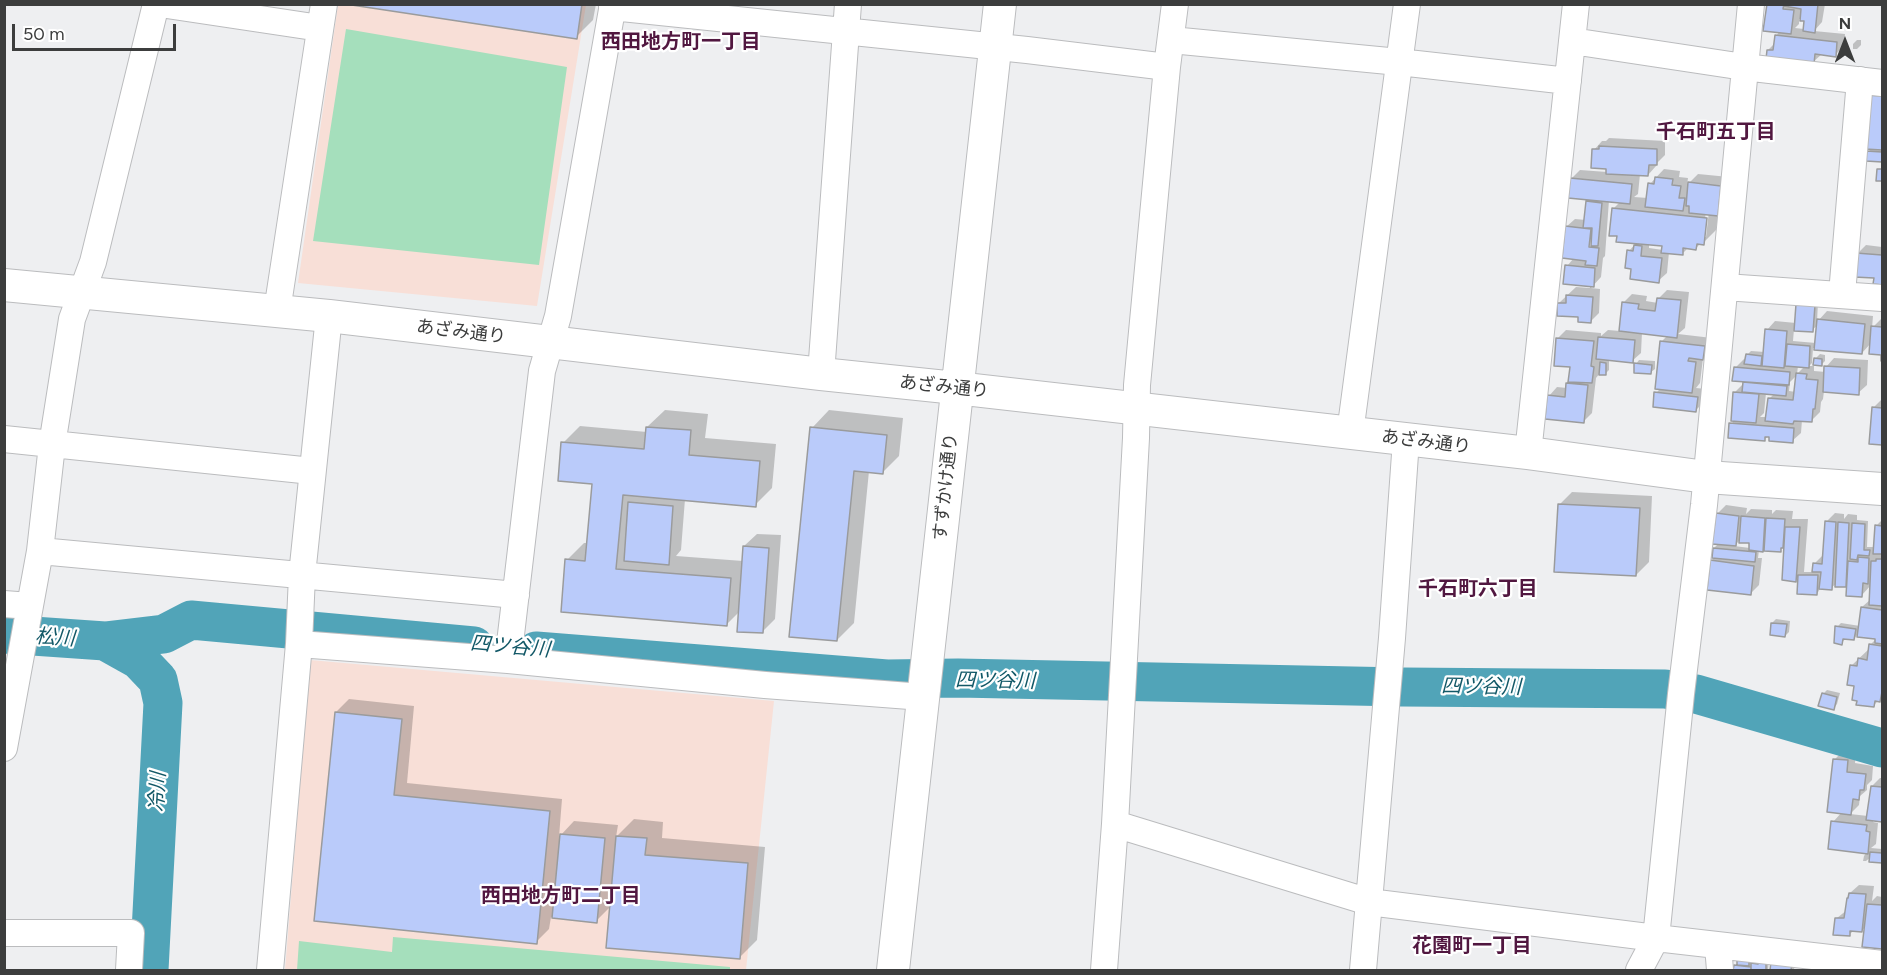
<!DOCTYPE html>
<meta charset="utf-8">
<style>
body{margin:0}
#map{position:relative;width:1887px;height:975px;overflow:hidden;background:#eeeff1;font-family:Figtree,sans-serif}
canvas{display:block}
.frame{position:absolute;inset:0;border:6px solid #3c3d3d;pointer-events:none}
.north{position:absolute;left:1815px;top:12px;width:60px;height:60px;-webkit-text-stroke:4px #fff;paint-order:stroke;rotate:0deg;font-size:16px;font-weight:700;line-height:24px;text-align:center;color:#3c3d3d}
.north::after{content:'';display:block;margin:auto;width:21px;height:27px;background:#3c3d3d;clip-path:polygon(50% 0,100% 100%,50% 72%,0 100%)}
.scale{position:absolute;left:12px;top:24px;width:164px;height:27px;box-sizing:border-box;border:3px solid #3c3d3d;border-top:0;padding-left:8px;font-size:18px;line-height:21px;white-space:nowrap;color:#3c3d3d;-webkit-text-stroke:4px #fff;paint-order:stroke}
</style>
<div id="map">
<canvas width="1887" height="975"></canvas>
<div class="frame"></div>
<div class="north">N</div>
<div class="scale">50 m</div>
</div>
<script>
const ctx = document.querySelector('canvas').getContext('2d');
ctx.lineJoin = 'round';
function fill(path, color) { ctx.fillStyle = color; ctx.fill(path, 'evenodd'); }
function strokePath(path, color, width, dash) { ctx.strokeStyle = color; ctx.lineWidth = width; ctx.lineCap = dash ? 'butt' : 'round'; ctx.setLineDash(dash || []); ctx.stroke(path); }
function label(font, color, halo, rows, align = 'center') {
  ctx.font = font + ' Figtree,"Noto Sans JP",sans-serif'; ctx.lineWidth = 4.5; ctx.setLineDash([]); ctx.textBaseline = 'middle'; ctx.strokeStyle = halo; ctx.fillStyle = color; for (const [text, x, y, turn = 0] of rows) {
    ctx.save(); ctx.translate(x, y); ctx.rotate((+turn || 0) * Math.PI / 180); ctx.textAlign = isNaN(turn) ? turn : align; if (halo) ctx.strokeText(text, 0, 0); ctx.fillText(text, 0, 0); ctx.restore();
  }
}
fill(new Path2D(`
 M338 5H586L537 306 298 283Z
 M310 660 774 701 746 970H285Z`), '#f8dfd7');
fill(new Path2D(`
 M346 29 567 67 539 265 313 241Z
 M393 937 730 967V970H297L299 941 392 952Z`), '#a5dfbc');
fill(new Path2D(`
 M355 4H596L593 20 576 37Z
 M1768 4H1825L1822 22 1814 31 1845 34 1844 46 1835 55 1822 54 1813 62 1768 50 1775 43 1776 36 1780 31ZM1799 19 1806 20 1804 29 1795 28 1799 24Z
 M1857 40H1861V45L1857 49H1853V44Z
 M1882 87V160H1867L1868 152 1872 148 1869 96Z
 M1609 138 1665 141V155L1657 163 1656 166 1648 175 1640 174 1638 194 1634 197 1648 198 1650 184 1664 169 1680 171 1679 177 1688 178 1687 185 1698 174 1729 177 1726 206 1718 214 1716 230 1703 243H1701L1696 248 1689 247 1682 254 1669 252 1667 273 1658 281 1633 268 1629 251 1637 242 1613 209 1621 201 1609 200 1605 256 1603 258 1601 277 1591 288 1600 289 1599 313 1591 321 1559 303 1576 287 1590 288V286L1567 266 1574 258 1566 227 1575 219 1586 220 1587 202 1590 198 1572 178 1580 170 1607 172 1608 167 1594 150 1602 141H1606ZM1706 211H1709L1706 237H1703ZM1590 230H1591L1592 249 1588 248ZM1649 244 1663 245V250L1649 248Z
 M1866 245 1882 247V284L1875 283V277L1857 254Z
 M1667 290 1689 292 1685 328 1678 334 1712 338 1711 350 1703 358 1700 383 1696 388 1706 389 1704 402 1696 410 1656 393 1661 388V342L1668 335 1642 332 1641 353 1632 361 1609 359V370L1605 374 1600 373 1596 378 1592 413 1584 421 1549 396 1557 387 1567 388 1568 383 1570 381 1571 366 1558 338 1566 330 1601 333V336L1608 330 1620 331 1623 303 1632 294 1647 296 1646 301 1658 303V299Z
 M1818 302 1817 322 1827 311 1873 316 1872 328 1882 318V354L1870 353 1871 343 1862 353 1813 348 1812 363 1809 366H1814V371L1826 372V367L1834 358 1868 360 1867 385 1858 393 1824 391 1823 399 1821 402 1820 412 1811 421 1802 420 1801 433 1792 441 1771 434 1765 439 1731 424 1735 420V392L1747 380 1735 368 1744 359 1746 360 1747 355 1751 351 1765 352 1767 330 1775 321 1796 323ZM1818 325 1816 343 1793 341 1794 329 1812 330ZM1798 366H1805L1797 374ZM1797 375 1796 392 1789 391 1790 382ZM1766 393H1775L1769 399 1767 417H1760L1764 413Z
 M1820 354 1825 355V361L1821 365 1816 358Z
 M1639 360 1655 361V369L1651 372 1636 364Z
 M1882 399V443L1871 442 1873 408Z
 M665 410 708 414 705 438 776 444 772 488 755 505 685 499 681 550 676 556 743 561 744 546 757 534 781 535 775 619 762 632 740 611 726 625 567 560 584 543H588L594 483 563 443 580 426 647 432V427Z
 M829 410 903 418 899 456 882 473 869 471 854 623 837 640 812 428Z
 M1572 492 1652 496 1649 562 1636 575 1559 505Z
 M1726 505 1747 508 1746 514 1751 509 1772 510V514L1776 510 1793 511 1792 519H1808L1804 572H1814V564L1823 555 1826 522 1835 513 1844 514V519L1848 514 1857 515V520L1868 521 1867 547H1875L1876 526 1882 520V697L1874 705 1856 684 1851 666 1870 648V645L1877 638 1857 635 1854 639 1846 637 1842 643 1837 627 1841 623 1860 626 1862 607 1871 599V585L1862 595 1848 586H1837V583L1831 588 1821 587 1817 594 1799 577 1796 580 1785 545 1780 550 1766 546 1762 550H1759L1758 558H1762L1759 585 1750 594 1711 561 1715 557 1714 548 1719 543 1717 514ZM1739 541 1751 542 1750 548 1734 546Z
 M1776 619 1790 621 1789 632 1785 636 1772 623Z
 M1827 690 1840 693 1837 704 1834 708 1823 694Z
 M349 699 414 706 407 783 562 799 559 837 574 821 618 825 616 837 634 819 663 822 662 838 765 847 757 940 740 957 611 906 596 921 551 917 549 929 536 942 315 920 336 712Z
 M1843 751 1856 752 1855 763 1873 766 1872 780 1867 785V790L1860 796 1859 805 1850 814 1868 816 1872 786 1880 778H1882V820L1874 819 1873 822 1878 823 1876 844 1871 848 1882 849V862L1870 860 1871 857 1866 861H1863L1864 856 1867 852 1833 822 1842 812 1834 760Z
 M1859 885 1874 886 1872 901 1877 896 1882 897V948L1864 946 1866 926 1862 931 1854 930 1849 935 1837 918 1847 910 1850 893Z
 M1769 958 1768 970H1735V966L1739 963Z
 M1795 962 1794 970H1796H1771L1772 963Z`), '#0003');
strokePath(new Path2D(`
 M4 634 105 641 164 634 191 620 474 646
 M105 641 139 660 158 680 163 703 149 970
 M536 651 887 679 958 678 1402 687 1665 689 1696 694 1882 748`), '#51a4b8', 39);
const building = new Path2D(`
 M345 4H582L577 39Z
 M1767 4H1784L1783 9 1794 10 1791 34 1763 31Z
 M1785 4H1818L1815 33 1803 31 1804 21H1800L1801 9 1784 6Z
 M1775 35 1837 42 1836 57 1815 54 1814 64 1766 59 1767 50H1773Z
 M1868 95 1882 96V150L1865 149Z
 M1599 146 1657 149V165H1649L1648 176 1606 174V169L1591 168 1592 149H1599Z
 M1866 151 1882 152V162L1866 161Z
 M1877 169H1882V181H1876Z
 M1655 177 1673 179 1672 185 1681 186 1679 198H1685L1683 211 1645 207 1648 183 1654 184Z
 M1570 178 1632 184 1630 204 1568 198Z
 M1688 182 1721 186 1718 216 1689 213V206H1686Z
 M1586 201 1602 203 1598 246H1591L1592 228H1583Z
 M1612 208 1707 218 1704 245 1697 244 1696 250 1683 248V255L1661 253 1662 246 1616 242 1617 236H1609Z
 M1565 226 1591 229 1589 247 1599 248 1597 266 1585 265 1586 261 1562 258Z
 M1634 245 1642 246 1641 256 1662 258 1659 283 1630 279 1631 269 1625 268 1627 250 1633 251Z
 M1856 253 1882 255V285L1873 284 1874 278 1854 277Z
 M1565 265 1595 268 1594 287 1563 284Z
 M1566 295 1593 297 1591 323 1578 322V317L1557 316V303H1566Z
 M1657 298 1681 300 1677 338 1619 331 1622 302 1639 304 1638 309 1655 311Z
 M1796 304 1815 305 1813 332 1794 331Z
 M1817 319 1865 324 1862 354 1814 350Z
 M1871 326 1882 327V361H1881V355L1869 354Z
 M1765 329 1787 331 1784 368 1762 366Z
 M1598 337 1635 340 1633 363 1596 359Z
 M1556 338 1594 341 1591 366 1594 367 1592 383 1568 382 1570 367 1554 366Z
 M1660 341 1705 346 1703 360 1689 358 1688 361 1696 362 1692 393 1655 389Z
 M1787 344 1810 346 1809 368 1785 366Z
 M1746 354 1762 356 1761 366 1744 364Z
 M1814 358 1822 359V366L1813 365Z
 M1600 362 1606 363V375H1599Z
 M1634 363 1652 365 1651 374 1634 373Z
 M1824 366 1860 368 1859 395 1823 392Z
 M1734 367 1790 372 1789 385 1732 381Z
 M1796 373 1807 374 1806 379 1818 380 1815 409H1813L1812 422 1794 421 1793 424 1765 421 1768 398 1793 400Z
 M1743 382 1787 386 1786 396 1742 392Z
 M1566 383 1588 385 1584 423 1545 419 1547 395 1565 397Z
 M1654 392 1698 397 1696 412 1653 407Z
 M1733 392 1759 394 1756 423 1731 421Z
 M1872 407 1882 408V448V445L1869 444Z
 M1729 423 1794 428 1793 443 1769 441V437H1765V441L1728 438Z
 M646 427 691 430 689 455 760 461 756 507 623 495 616 569 731 578 727 626 561 612 565 559 585 561 592 484 558 481 561 442 644 449Z
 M810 427 887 435 883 474 854 471 837 641 789 637Z
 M628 502 673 506 669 565 624 561Z
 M1558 504 1640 508 1636 576 1554 572Z
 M1716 513 1739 516 1736 546 1712 544Z
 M1741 516 1765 518 1763 552 1749 550V543H1739Z
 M1766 518 1785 519 1783 548H1781V552L1764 551Z
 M1825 521 1836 522 1832 590 1819 589 1821 572H1812L1813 563 1822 564Z
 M1838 522 1849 523 1846 587H1835Z
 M1852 523 1865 524 1864 550H1870L1869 556 1858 555 1857 560 1850 559Z
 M1875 525 1882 526V554H1873Z
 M1785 527H1800L1796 582 1782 580Z
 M743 546 769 548 763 633 737 632Z
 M1713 548 1756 552 1755 562 1712 558Z
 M1858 557 1869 558 1868 584 1863 583 1862 597 1846 596 1848 561 1858 562Z
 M1876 559H1882V606L1869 605 1871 561H1876Z
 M1710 560 1754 566 1751 595 1707 590Z
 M1798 575H1818L1817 595 1797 594Z
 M1861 607 1882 610V644L1875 643V639L1857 637Z
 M1771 623 1787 624 1785 637 1770 635Z
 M1835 626 1856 629 1854 640 1843 639 1842 645 1834 643Z
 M1869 644 1882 646V692L1880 702 1875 701 1874 707 1856 705 1857 701 1852 700 1854 686 1847 685 1850 665 1857 666 1858 658 1867 660Z
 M1822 693 1837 697 1834 710 1818 706Z
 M335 712 402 719 394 795 550 811 537 944 314 921Z
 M1833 759 1848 760 1847 772 1866 774 1864 790H1860L1859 800 1853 799 1851 815 1827 812Z
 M1871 786 1882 787V822L1866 820Z
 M1831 821 1867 825 1866 831 1870 832 1868 854 1828 849Z
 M560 834 605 838 597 923 552 918Z
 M616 836 647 838 645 855 748 863 740 959 606 948Z
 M1870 852 1882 853V863L1869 862Z
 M1849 893 1866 894 1862 932 1850 931V936L1833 935 1835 918H1844L1847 898H1848Z
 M1867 904 1882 905V949L1862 947Z
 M1737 959 1749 960V966L1737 965Z
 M1759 961H1766V970H1751V963L1758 964Z
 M1771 962 1792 965 1791 970H1770Z
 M1734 965 1751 967V970H1733Z`);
fill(building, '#bacbfa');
strokePath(building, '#9a9b9c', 1.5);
const minor = new Path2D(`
 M160 4 320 28
 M612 7 1027 50 1167 67
 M1171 40 1399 62 1568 81
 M1572 41 1744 67 1882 83
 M1725 287 1882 298
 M1842 294 1860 80
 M277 311 324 4
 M821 374 848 4
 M1350 433 1407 4
 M4 439 312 471
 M1528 453 1576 4
 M40 551 516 595
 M4 604 30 606
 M299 644 508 660 765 685 923 697
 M508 660 542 371 558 316 613 4
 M4 748 40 551 52 445 72 319 93 262 156 4
 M1115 824 1369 902 1656 938 1882 964
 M4 933H131L129 970
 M1718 946 1720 970
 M270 970 299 644 302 575 329 316
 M1104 970 1115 824 1136 438 1137 385 1167 67 1175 4
 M1363 970 1392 638 1406 440
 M1639 970 1656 938 1681 694 1704 505 1751 4`);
const tertiary = new Path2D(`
 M4 285 329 316 821 374 956 388 1528 453 1706 477 1882 489
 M893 970 1000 4`);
strokePath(minor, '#bbbcbe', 28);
strokePath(tertiary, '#bbbcbe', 34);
strokePath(minor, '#fff', 26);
strokePath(tertiary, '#fff', 32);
label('18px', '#3c3d3d', '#fff', [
 ["あざみ通り",461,332,7],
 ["あざみ通り",944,387,6],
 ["あざみ通り",1426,442,7],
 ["すずかけ通り",946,487,-84]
]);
label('bold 20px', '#511740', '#fff', [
 ["西田地方町一丁目",681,42],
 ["千石町五丁目",1716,132],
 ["千石町六丁目",1478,589],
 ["西田地方町二丁目",561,896],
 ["花園町一丁目",1472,946]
]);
label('italic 20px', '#125867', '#fff', [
 ["松川",55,638,4],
 ["四ツ谷川",510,647,5],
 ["四ツ谷川",995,681,1],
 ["四ツ谷川",1481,687,1],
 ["冷川",158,792,-87]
]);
</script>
